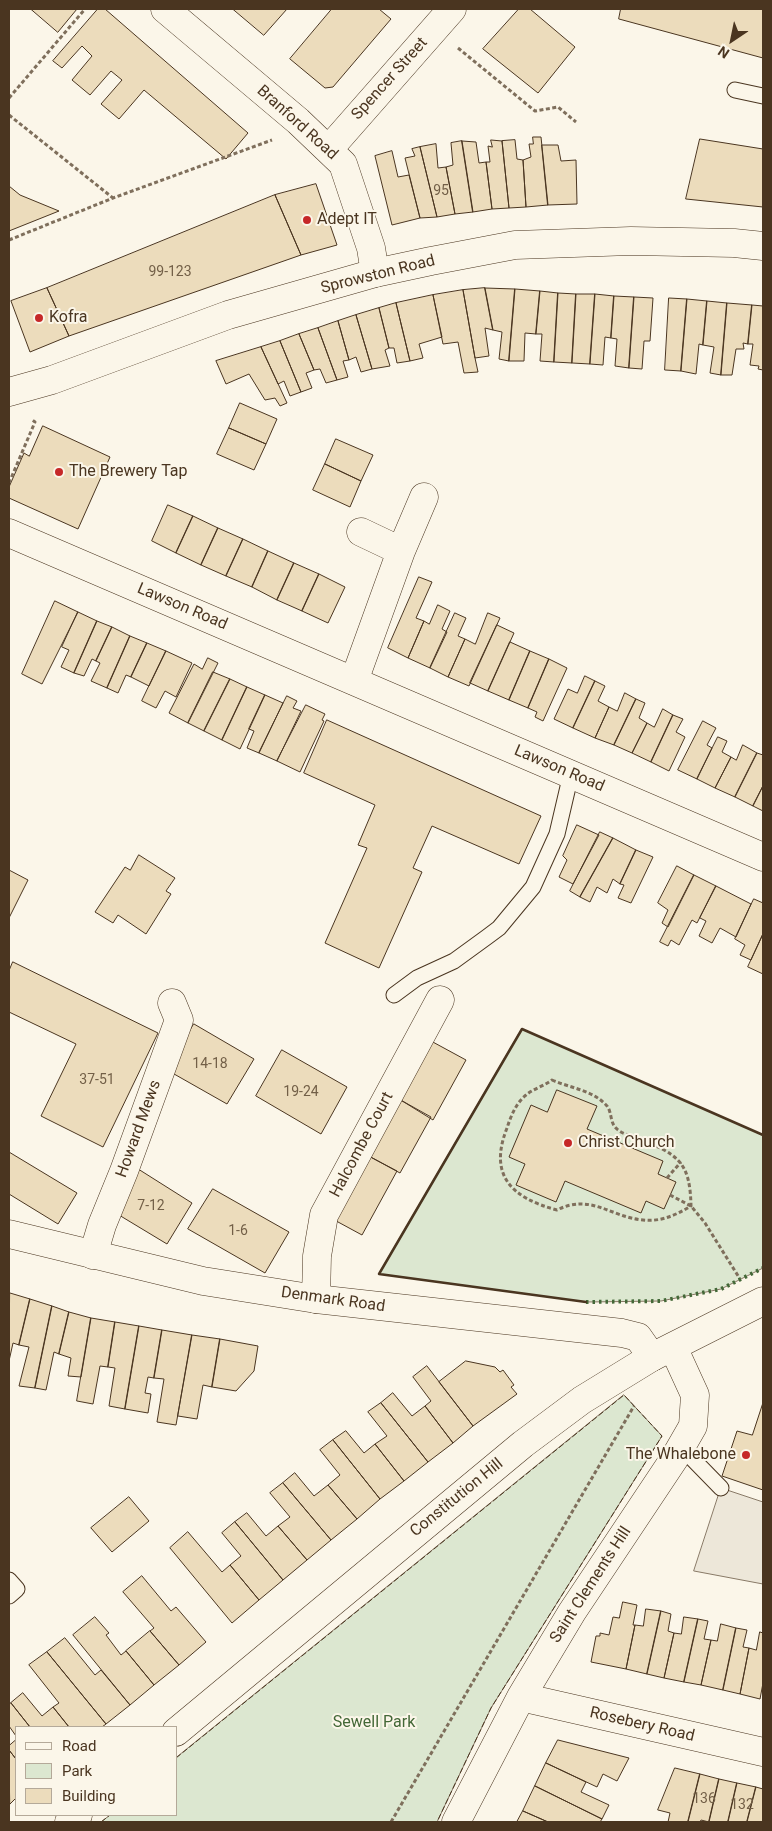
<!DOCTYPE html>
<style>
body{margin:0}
#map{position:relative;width:772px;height:1831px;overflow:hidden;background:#fbf6e9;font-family:Roboto,sans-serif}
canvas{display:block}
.frame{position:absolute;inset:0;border:10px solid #4a3520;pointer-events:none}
.legend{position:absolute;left:15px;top:1726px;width:162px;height:90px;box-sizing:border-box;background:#fbf6e9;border:1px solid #b4a999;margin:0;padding:6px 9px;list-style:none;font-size:15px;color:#4a3520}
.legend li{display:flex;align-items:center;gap:10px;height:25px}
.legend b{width:25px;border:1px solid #b4a999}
.north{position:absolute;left:707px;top:15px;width:50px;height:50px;-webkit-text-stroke:4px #fbf6e9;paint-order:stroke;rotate:214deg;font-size:14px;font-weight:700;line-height:20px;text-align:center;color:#4a3520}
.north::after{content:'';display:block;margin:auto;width:18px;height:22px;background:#4a3520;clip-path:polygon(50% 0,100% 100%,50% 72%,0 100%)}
</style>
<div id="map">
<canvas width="772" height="1831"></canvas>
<div class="frame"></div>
<ul class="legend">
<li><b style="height:6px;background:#fbf6e9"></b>Road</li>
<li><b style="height:14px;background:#dce7d0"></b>Park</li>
<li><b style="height:14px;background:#ecdcbc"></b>Building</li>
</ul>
<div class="north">N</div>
</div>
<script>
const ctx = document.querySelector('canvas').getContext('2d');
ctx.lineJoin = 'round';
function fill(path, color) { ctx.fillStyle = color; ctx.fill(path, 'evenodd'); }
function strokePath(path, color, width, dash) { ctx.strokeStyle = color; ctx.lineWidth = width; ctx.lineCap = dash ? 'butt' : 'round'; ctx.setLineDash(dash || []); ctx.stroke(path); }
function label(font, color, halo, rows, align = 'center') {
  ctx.font = font + ' Roboto,sans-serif'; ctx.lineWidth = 4; ctx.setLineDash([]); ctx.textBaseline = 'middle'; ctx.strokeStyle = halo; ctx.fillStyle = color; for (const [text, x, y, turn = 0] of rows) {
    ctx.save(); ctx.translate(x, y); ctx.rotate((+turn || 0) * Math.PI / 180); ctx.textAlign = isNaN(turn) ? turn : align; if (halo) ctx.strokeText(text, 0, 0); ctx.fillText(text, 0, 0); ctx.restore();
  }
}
const green = new Path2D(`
 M522 1029 763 1135V1268L721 1289 661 1301 586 1302 379 1274Z
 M624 1395 662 1436 491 1708 437 1822H101L110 1815H176V1758Z`);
fill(green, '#dce7d0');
strokePath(green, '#887966', 1);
const parking = new Path2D(`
 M721 1488 763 1502V1584L694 1571Z`);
fill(parking, '#ede7d9');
strokePath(parking, '#887966', 1);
const building = new Path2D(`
 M31 9H77L58 32Z
 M98 9H105L248 133 226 159 144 90 119 119 101 104 122 80 111 71 90 95 72 80 92 56 82 46 62 68 53 61Z
 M233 9H287L264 35Z
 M332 9H379L391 19 333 87 325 88 290 59Z
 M519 9H530L575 47 538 93 483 49Z
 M621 9H763V58L619 19Z
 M533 137H541L548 205 526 207 523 160 531 157 529 144H533Z
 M700 139 763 149V207L686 199Z
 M491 140 502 141 509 208 492 209 486 162H490L488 146 492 147Z
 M515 140 517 159 523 160 526 207 509 208 502 141Z
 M462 141 473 212 455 214 446 167 453 165 451 143Z
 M462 141 476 142 479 163 486 162 492 209 473 212Z
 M436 144 438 168 446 167 455 214 437 217 420 147Z
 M542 145H558L561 161 576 160 577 204 548 205Z
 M420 147 437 217 420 218 405 158 415 156 412 149Z
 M392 151 398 177 409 175 420 218 392 225 375 156Z
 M316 184 337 245 301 255 275 195Z
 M9 186 20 195 59 211 9 231Z
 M275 195 301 255 69 336 47 288Z
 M47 288 69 336 30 352 11 301Z
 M485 288 515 289 509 361 499 359 502 332 493 330Z
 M485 288 493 330 485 328 489 356 475 358 463 290Z
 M515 289 540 291 536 334 525 333 524 361H509Z
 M463 290 475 358 478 372 464 373 458 342 443 344 433 295Z
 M540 291 558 293 554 362 540 361 542 334H536Z
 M558 293 576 294 572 363 554 362Z
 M576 294H595L590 364 572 363Z
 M595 294 614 296 611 338 605 337 603 365 590 364Z
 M433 295 442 337 419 344 423 358 410 361 396 303Z
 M614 296 634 297 629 368 615 366 617 339 611 338Z
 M634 297 653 298 650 341H644L642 369 629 368Z
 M669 298 687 299 681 371 665 370Z
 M687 299 707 301 703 345 699 344 696 374 681 371Z
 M707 301 727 303 721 375 710 373 714 347 703 345Z
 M396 303 410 361 397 363 394 348H389L379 308Z
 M727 303 752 305 748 344 743 343 744 349H736L732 375H721Z
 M752 305 763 306V370L758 369 759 366 750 365 753 344H748Z
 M379 308 389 348 385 350 390 366 372 369 356 315Z
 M356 315 372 369 361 372 356 357 349 360 338 321Z
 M338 321 349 360 343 361 348 377 337 380 318 328Z
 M318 328 337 380 326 383 320 369 314 370 299 334Z
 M299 334 314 370 306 373 312 388 301 392 280 341Z
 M280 341 301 392 290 396 284 381 278 384 261 347Z
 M261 347 287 403 280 406 275 398 265 400 249 374 226 384 216 361Z
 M240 403 277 419 266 444 229 428Z
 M43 426 110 457 78 529 9 498V487L24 453 29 456Z
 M229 428 266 444 254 470 217 454Z
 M336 439 373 455 361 481 325 464Z
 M325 464 361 481 350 507 313 490Z
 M168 505 193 516 176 553 152 541Z
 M193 516 218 528 201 565 176 553Z
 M218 528 243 539 226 576 201 565Z
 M243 539 268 551 252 587 226 576Z
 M268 551 294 563 277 600 252 587Z
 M294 563 319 574 302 611 277 600Z
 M319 574 345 587 328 623 302 611Z
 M419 577 432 582 416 618 424 621 408 658 388 648Z
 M55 601 78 612 42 684 22 674Z
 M438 605 450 611 442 629 447 632 430 668 408 658 424 621 429 624Z
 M78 612 97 621 74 673 61 667 69 650 62 647Z
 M455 613 466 618 458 636 465 639 448 677 430 668Z
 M488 613 500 618 469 686 448 677 465 639 475 644Z
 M97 621 112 627 96 661 92 659 84 676 74 673Z
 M497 625 514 633 488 691 470 683Z
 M112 627 130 636 107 688 91 681 100 663 96 661Z
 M130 636 147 643 131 677 126 675 118 693 107 688Z
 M510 642 530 651 509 700 488 691Z
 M147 643 166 651 149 686 131 677Z
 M166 651 192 663 176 697 165 691 156 708 142 701Z
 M530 651 549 659 528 708 509 700Z
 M208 658 218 663 188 723 169 713 194 664 202 669Z
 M549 659 567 668 543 721 535 717 537 712 528 708Z
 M213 672 230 679 204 731 188 723Z
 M585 676 595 681 573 728 554 719 568 689 577 693Z
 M230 679 247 687 222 740 204 731Z
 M595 681 605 686 598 701 609 707 595 738 573 728Z
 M247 687 265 695 240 749 222 740Z
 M625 693 636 699 614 745 595 738 609 707 617 711Z
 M265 695 283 703 259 753 247 748 254 731 249 729Z
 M287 696 297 701 293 708 301 711 277 761 259 753Z
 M636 699 645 703 639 718 647 723 632 753 614 745Z
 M306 705 325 714 322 720 324 721 300 772 277 761Z
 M663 709 673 715 651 762 632 753 647 723 654 727Z
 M673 715 683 719 676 732 685 737 669 771 651 762Z
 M327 720 541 816 519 864 432 826 413 868 422 872 379 968 325 943 367 848 358 845 375 805 304 773Z
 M703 721 716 728 707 745 712 748 697 779 678 770Z
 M718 737 727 741 722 752 731 757 715 788 697 779Z
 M743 745 757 753 735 797 715 788 731 757 736 760Z
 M757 753 763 755V786L753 806 735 797Z
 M763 786V811L753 806Z
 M577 825 599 835 573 884 559 877 567 860 563 856Z
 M600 832 613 838 580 897 570 891Z
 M613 838 636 850 620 884 613 879 607 893 597 887 590 902 580 897Z
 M636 850 653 857 631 903 618 898 624 885 620 884Z
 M139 855 175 878 166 891 171 894 146 934 118 915 113 923 95 912 125 867 130 870Z
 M677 866 694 875 668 927 662 923 668 910 658 903Z
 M9 870 28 880 9 918Z
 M694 875 716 886 697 923 692 920 679 945 671 940 668 946 660 942Z
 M716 886 751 904 736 937 720 928 712 943 699 936 706 921 700 918Z
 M754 899 763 903V934L751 960 740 955 745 945 735 939Z
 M763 934V974L748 967Z
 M13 962 158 1033 103 1147 41 1116 76 1044 9 1012V971Z
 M194 1024 254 1059 227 1104 167 1070Z
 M431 1041 466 1060 433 1120 399 1099Z
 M282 1050 347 1087 321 1134 256 1096Z
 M557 1090 597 1106 587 1129 663 1161 658 1174 676 1182 664 1209 646 1201 641 1213 565 1181 556 1202 516 1185 525 1164 509 1157 531 1105 547 1112Z
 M397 1098 431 1117 400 1173 365 1154Z
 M9 1152 77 1193 58 1224 9 1194Z
 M363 1153 397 1171 362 1235 327 1216Z
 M135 1167 192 1203 167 1244 109 1209Z
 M213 1189 289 1232 265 1273 188 1229Z
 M10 1293 30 1299 19 1345 13 1343 9 1361Z
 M30 1299 52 1306 35 1388 19 1386 29 1347 19 1345Z
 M52 1306 69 1312 59 1354 54 1352 46 1390 35 1388Z
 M69 1312 91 1318 81 1377 68 1376 71 1358 59 1354Z
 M91 1318 115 1322 108 1367 100 1366 93 1404 77 1401Z
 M115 1322 139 1326 125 1409 109 1406 115 1368 108 1367Z
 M139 1326 162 1330 154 1378 148 1377 145 1393 151 1394 148 1413 125 1409Z
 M162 1330 192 1335 176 1425 157 1422 164 1379 154 1378Z
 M192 1335 220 1339 212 1387 203 1385 197 1419 178 1416Z
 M220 1339 258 1346 254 1371 236 1391 212 1387Z
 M466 1361 495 1367 500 1372 503 1370 514 1385 511 1387 517 1394 473 1426 439 1382Z
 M427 1366 473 1426 453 1443 425 1406 431 1401 413 1377Z
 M393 1393 412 1416 425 1406 453 1443 428 1462 381 1403Z
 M381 1403 428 1462 404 1481 375 1444 387 1436 368 1412Z
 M763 1403V1490L722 1476 737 1431 752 1435Z
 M346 1431 364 1453 375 1444 404 1481 380 1499 333 1440Z
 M333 1440 380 1499 357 1519 328 1485 340 1475 320 1450Z
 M295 1473 314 1496 328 1485 357 1519 331 1540 283 1483Z
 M283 1483 331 1540 307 1560 278 1526 290 1517 270 1493Z
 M129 1497 149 1521 112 1552 91 1528Z
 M247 1513 266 1536 278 1526 307 1560 283 1580 235 1522Z
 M235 1522 283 1580 259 1600 230 1565 241 1556 222 1533Z
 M188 1532 222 1572 230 1565 259 1600 232 1623 170 1548Z
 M142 1576 171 1611 176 1607 206 1642 179 1665 150 1631 154 1628 123 1592Z
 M623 1602 637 1605 633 1625H635L626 1669 591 1662 596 1636H600V1633L609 1635 613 1617 619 1618Z
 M646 1609 661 1611 647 1674 626 1669 635 1625 643 1626Z
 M661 1611 671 1614 668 1631 674 1633 664 1678 647 1674Z
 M95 1617 109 1633 106 1635 121 1655 126 1651 154 1685 130 1705 73 1635Z
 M684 1617 698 1619 684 1682 664 1678 674 1633 681 1634Z
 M698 1619 708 1621 704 1639 711 1640 701 1685 684 1682Z
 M721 1624 736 1628 723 1690 701 1685 711 1640 717 1641Z
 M736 1628 747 1630 743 1647 749 1648 740 1694 723 1690Z
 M150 1631 179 1665 154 1685 126 1651Z
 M760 1632 763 1633V1683L760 1699 740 1694 749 1648 756 1650Z
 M65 1638 95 1675 101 1670 130 1705 106 1724 47 1652Z
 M47 1652 106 1724 102 1727H69L53 1707 59 1703 29 1665Z
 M23 1693 42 1716 53 1707 69 1727H30L11 1703Z
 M11 1703 30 1727H16V1736L9 1726V1705Z
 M16 1740V1759L9 1750V1746Z
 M558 1740 629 1758 617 1781 603 1774 597 1787 546 1763Z
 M9 1750 16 1759V1798L10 1804Z
 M546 1763 586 1782 581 1792 609 1805 602 1819 535 1786Z
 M675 1768 700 1774 688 1822H668L670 1813 658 1810Z
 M700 1774 719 1779 709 1822 701 1820 700 1822H688Z
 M719 1779 737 1783 728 1822H709Z
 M737 1783 756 1787 747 1822H728Z
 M535 1786 602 1819 600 1822H548L523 1811Z
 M756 1787 763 1789V1822H747Z
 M523 1811 548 1822H517Z`);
fill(building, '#ecdcbc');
strokePath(building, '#4a3520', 1);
const service = new Path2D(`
 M735 90 763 96
 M394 995 417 978 454 961 487 937 499 928 533 887 557 834 571 774
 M681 1447 721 1488
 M9 1580 17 1589 9 1596`);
const minor = new Path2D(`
 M165 9 298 121 343 164 371 248 375 273
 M329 149 452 9
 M361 532 401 551
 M9 533 763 857
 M354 681 401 551 424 497
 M93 1255 102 1225 124 1171 179 1020 172 1003
 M316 1299 317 1256 324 1215 440 1000
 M521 1697 763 1752
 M456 1822 521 1697 572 1612 674 1459 693 1426 695 1395 673 1347`);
const tertiary = new Path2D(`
 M9 1234 203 1281 316 1299 622 1333 638 1337 652 1357`);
const secondary = new Path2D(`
 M176 1732 523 1444 582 1400 652 1357 763 1301
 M69 1822 78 1815`);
const primary = new Path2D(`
 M9 392 52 380 228 315 375 273 431 261 515 245 631 241 734 243 763 246`);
strokePath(service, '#4a3520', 17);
strokePath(minor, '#4a3520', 29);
strokePath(tertiary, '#4a3520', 29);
strokePath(secondary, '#4a3520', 29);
strokePath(primary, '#4a3520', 29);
strokePath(new Path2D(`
 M458 48 535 111 558 107 576 122
 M9 98 85 9
 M9 115 113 198
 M9 240 113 198 272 140
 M9 483 35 422 31 419
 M552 1080C570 1088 593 1090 607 1106 612 1112 610 1124 617 1129 622 1134 632 1136 638 1138 678 1155 690 1161 691 1206 676 1215 661 1222 643 1220 610 1217 591 1193 557 1210 512 1198 488 1176 507 1128 511 1116 516 1103 526 1095 533 1089 544 1086 552 1080Z
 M667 1178 681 1162
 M670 1195 691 1206 705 1223 740 1279
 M391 1822 634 1406`), '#7f6f5c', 3, [4, 2.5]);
strokePath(service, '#fbf6e9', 15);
strokePath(minor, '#fbf6e9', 28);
strokePath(tertiary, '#fbf6e9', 28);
strokePath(secondary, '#fbf6e9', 28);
strokePath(primary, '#fbf6e9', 28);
strokePath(new Path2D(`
 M586 1302 661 1301 721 1289 763 1268`), '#436837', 4, [2.5, 4]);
strokePath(new Path2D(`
 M176 1758 624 1395 662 1436 491 1708 437 1822
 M101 1822 110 1815`), '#4a3520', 1, [6, 2.5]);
strokePath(new Path2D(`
 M586 1302 379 1274 522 1029 763 1135`), '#4a3520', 2.5);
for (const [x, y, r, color] of [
 [307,220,5,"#c62828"],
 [39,318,5,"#c62828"],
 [59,472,5,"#c62828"],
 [568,1143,5,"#c62828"],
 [746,1455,5,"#c62828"]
]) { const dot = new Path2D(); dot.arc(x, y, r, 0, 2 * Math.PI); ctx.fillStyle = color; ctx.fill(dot); strokePath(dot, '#fbf6e9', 2); }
label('14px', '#725f47', null, [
 ["95",441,191],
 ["99-123",170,272],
 ["14-18",210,1064],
 ["37-51",97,1080],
 ["19-24",301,1092],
 ["7-12",151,1206],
 ["1-6",238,1231],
 ["136",704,1799],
 ["132",742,1805]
]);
label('16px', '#4a3520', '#fbf6e9', [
 ["Spencer Street",390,79,-48],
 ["Branford Road",297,123,42],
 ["Sprowston Road",378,275,-14],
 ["Lawson Road",182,607,23],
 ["Lawson Road",559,769,23],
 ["Howard Mews",139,1129,-70],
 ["Halcombe Court",362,1145,-62],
 ["Denmark Road",333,1300,8],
 ["Constitution Hill",457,1498,-39],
 ["Saint Clements Hill",591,1585,-57],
 ["Rosebery Road",642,1725,13]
]);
label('16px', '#4a3520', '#fbf6e9', [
 ["Adept IT",317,220],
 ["Kofra",49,318],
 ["The Brewery Tap",69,472],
 ["Christ Church",578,1143],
 ["The Whalebone",736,1455,"right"]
], 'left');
label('16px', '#436837', '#fbf6e9', [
 ["Sewell Park",374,1723]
]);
</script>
